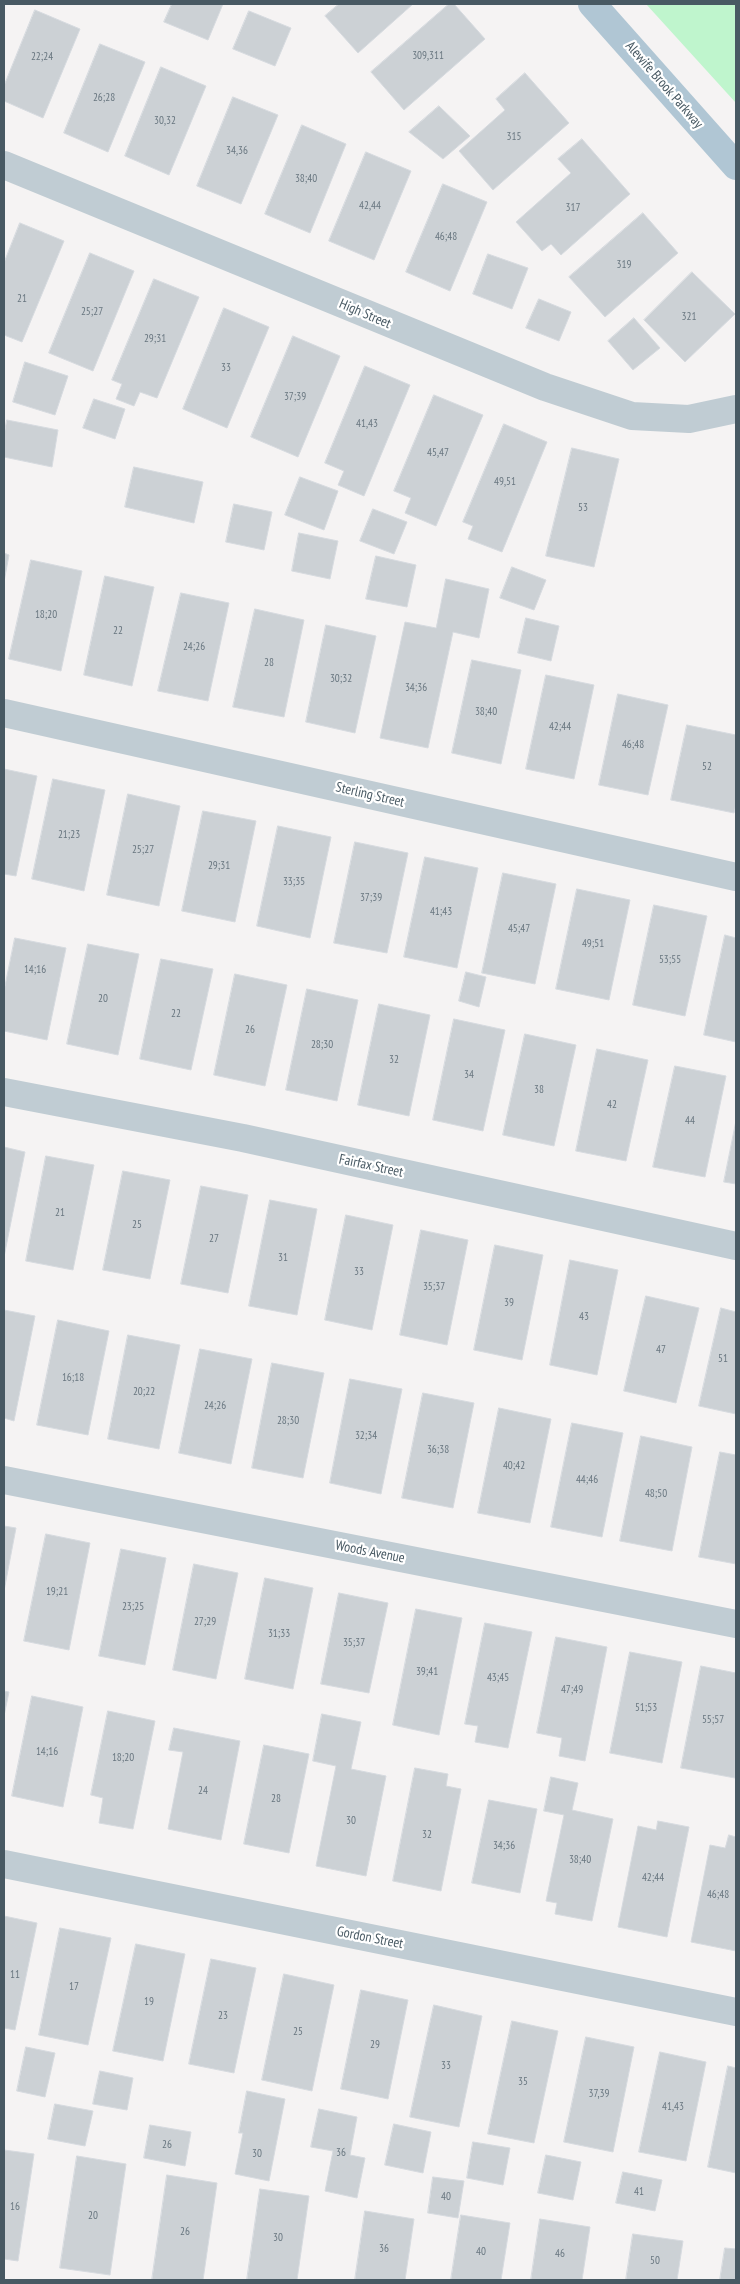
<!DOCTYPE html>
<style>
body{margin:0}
#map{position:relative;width:740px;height:2284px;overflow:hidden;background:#f5f3f3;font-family:"PT Sans Narrow",sans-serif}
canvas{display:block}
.frame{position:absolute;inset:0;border:5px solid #485963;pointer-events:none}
</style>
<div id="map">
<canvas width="740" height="2284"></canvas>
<div class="frame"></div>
</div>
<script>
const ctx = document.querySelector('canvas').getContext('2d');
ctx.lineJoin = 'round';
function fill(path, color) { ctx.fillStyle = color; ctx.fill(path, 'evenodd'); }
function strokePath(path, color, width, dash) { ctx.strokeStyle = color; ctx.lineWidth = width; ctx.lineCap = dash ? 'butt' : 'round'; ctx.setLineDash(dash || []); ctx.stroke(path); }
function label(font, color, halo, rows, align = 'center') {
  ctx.font = font + ' "PT Sans Narrow",sans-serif'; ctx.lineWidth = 4.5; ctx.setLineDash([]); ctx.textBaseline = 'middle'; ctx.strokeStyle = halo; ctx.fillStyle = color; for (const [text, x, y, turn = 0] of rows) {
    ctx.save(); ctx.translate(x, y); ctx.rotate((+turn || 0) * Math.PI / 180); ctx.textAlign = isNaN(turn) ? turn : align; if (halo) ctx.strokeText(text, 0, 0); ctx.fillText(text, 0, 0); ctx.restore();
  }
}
fill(new Path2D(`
 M646 4H736V103Z`), '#bff5cd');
const building = new Path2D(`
 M172 4H223L208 40 164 22Z
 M339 4H413L358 53 325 16Z
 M449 4H454L485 39 404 110 371 72Z
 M35 10 80 29 43 118 4 101V86Z
 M249 11 291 28 275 66 233 49Z
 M100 44 145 62 108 152 64 133Z
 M161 67 206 86 169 175 125 156Z
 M525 73 569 123 493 190 459 151 505 110 496 99Z
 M233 97 278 115 241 204 197 186Z
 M439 106 470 136 443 159 409 132Z
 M302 125 346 144 310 233 265 214Z
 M582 139 630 194 561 255 551 244 542 251 516 222 571 173 558 159Z
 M366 152 411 171 374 260 329 241Z
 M443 184 487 202 450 291 406 272Z
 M643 213 678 253 605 317 569 277Z
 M20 223 64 241 22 342 4 335V263Z
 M90 253 134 271 93 371 49 353Z
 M488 254 528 268 512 309 473 294Z
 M692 272 735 314 685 362 644 320Z
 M154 279 199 297 157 398 140 392 134 406 116 399 122 384 112 380Z
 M539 299 571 312 559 341 526 328Z
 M224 308 269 327 227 428 183 409Z
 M634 318 660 348 633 370 608 341Z
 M293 336 340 356 298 457 251 437Z
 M25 362 68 376 55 415 13 402Z
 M365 366 410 385 364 496 338 485 344 471 325 463Z
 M434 395 483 415 436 526 405 513 411 498 394 491Z
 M94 399 125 409 115 439 83 428Z
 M7 420 58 430 52 467 4 457V435Z
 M504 424 547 442 502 552 468 539 473 526 463 522Z
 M572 448 619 459 594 567 546 556Z
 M134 467 203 482 194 523 125 507Z
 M300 477 338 491 324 530 285 515Z
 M234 504 272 512 264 550 226 542Z
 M373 509 407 522 394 554 360 541Z
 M299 533 338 541 330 579 292 571Z
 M4 553 9 555 4 582Z
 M376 556 416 565 407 607 366 599Z
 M31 560 82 571 61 671 9 659Z
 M512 567 546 580 534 610 500 598Z
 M105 576 154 587 132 686 84 675Z
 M446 579 489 589 479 638 453 632 428 748 380 738 405 622 436 628Z
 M181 593 229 603 208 701 158 691Z
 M255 609 304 620 284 717 233 707Z
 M526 618 559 626 551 661 518 653Z
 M326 625 376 636 355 733 306 722Z
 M472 660 521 670 501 764 452 753Z
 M546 675 594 685 574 779 526 769Z
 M618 694 668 705 648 795 599 785Z
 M687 725 736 735V804L734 813 671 800Z
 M4 769 37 776 16 876 4 874Z
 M53 779 105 790 84 891 32 879Z
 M128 794 180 806 159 906 107 895Z
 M203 811 256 821 235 922 182 911Z
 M278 826 331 837 310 938 257 926Z
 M355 842 408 853 387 953 334 943Z
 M425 857 478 868 457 968 404 957Z
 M503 873 556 884 535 984 482 973Z
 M577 889 630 900 609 1000 556 989Z
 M654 905 707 916 685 1016 633 1005Z
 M725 935 736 938V1042L704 1035Z
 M15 938 66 948 47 1040 4 1031V991Z
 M88 944 139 954 118 1055 67 1044Z
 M161 959 213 969 191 1070 140 1059Z
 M466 972 486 977 479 1007 459 1001Z
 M235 974 287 985 265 1086 214 1075Z
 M307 989 358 1000 337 1101 286 1090Z
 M379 1004 430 1015 409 1116 358 1105Z
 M454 1019 505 1030 483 1131 433 1120Z
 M525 1034 576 1045 554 1146 503 1135Z
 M597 1049 648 1060 626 1161 576 1151Z
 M675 1066 726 1076 705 1177 653 1167Z
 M736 1121V1184L724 1182Z
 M4 1147 25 1152 4 1257Z
 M46 1156 94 1165 73 1270 26 1261Z
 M123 1171 170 1180 150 1279 103 1270Z
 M201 1186 248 1195 228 1293 181 1284Z
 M270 1200 317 1209 297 1315 249 1306Z
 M346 1215 393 1225 372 1330 325 1320Z
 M421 1230 468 1240 447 1345 400 1335Z
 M495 1245 543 1255 522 1360 474 1350Z
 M570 1260 618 1270 597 1375 550 1365Z
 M646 1296 699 1308 676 1403 624 1391Z
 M721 1308 736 1312V1414L699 1406Z
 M4 1310 35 1316 14 1421 4 1418Z
 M58 1320 109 1331 88 1435 37 1425Z
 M128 1335 180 1345 159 1449 108 1439Z
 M200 1349 252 1359 231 1464 179 1453Z
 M272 1363 324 1373 303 1478 252 1468Z
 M350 1379 402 1389 381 1494 330 1483Z
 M423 1393 474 1403 453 1508 402 1498Z
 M499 1408 551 1419 530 1523 478 1513Z
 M572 1423 623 1433 602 1537 551 1527Z
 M641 1436 692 1447 672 1551 620 1541Z
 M720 1452 736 1455V1564L699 1557Z
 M4 1526 16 1528 4 1591Z
 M46 1534 90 1543 69 1650 24 1641Z
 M121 1549 166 1558 145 1665 99 1656Z
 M194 1564 238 1573 216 1679 173 1670Z
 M265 1578 313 1588 293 1689 245 1679Z
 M339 1593 388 1603 369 1693 321 1684Z
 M416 1609 462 1618 439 1735 393 1725Z
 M485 1623 532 1632 508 1748 475 1742 478 1726 465 1724Z
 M556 1637 607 1647 585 1761 559 1756 562 1738 537 1733Z
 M630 1652 682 1662 662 1763 610 1753Z
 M701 1666 736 1673 735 1778 681 1768Z
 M4 1691 9 1692 4 1716Z
 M32 1696 83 1707 63 1807 12 1796Z
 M108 1711 155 1721 133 1829 99 1823 103 1798 91 1795Z
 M322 1714 361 1722 351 1769 386 1776 366 1876 316 1866 336 1766 313 1761Z
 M174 1728 240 1741 221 1840 168 1829 183 1752 169 1750Z
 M264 1745 309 1754 289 1853 244 1844Z
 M415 1768 448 1774 446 1786 461 1789 441 1891 393 1881Z
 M551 1777 578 1783 572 1810 613 1819 592 1921 555 1914 557 1903 546 1901 564 1815 544 1811Z
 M489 1800 537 1809 520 1893 472 1883Z
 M658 1821 689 1827 667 1937 618 1927 638 1826 656 1830Z
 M729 1835 736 1837V1951L691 1942 710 1845 725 1848Z
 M4 1916 37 1923 15 2030 4 2028Z
 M60 1928 111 1938 88 2045 39 2035Z
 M136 1944 185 1954 163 2061 113 2051Z
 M211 1959 256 1968 234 2073 189 2064Z
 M284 1974 334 1985 312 2091 262 2080Z
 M361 1990 408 2000 388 2099 341 2089Z
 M434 2005 482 2016 459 2127 410 2117Z
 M512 2021 558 2031 534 2143 488 2134Z
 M586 2037 634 2047 613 2152 564 2142Z
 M26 2047 55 2053 45 2097 17 2091Z
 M660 2052 706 2062 686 2161 639 2152Z
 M728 2066 736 2068V2173L708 2167Z
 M100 2071 133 2078 127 2110 93 2104Z
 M247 2091 285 2099 269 2181 235 2174 243 2133H239Z
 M55 2104 93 2111 85 2146 48 2139Z
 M319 2109 357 2117 350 2155 365 2158 357 2198 325 2191 333 2151 311 2147Z
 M394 2124 431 2132 423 2173 385 2165Z
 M150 2125 191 2132 185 2166 144 2158Z
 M473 2142 510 2148 503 2185 467 2178Z
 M4 2150 34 2154 18 2261 4 2259Z
 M546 2155 581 2162 573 2200 538 2193Z
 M77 2156 126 2164 110 2275 60 2268Z
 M623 2172 662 2180 655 2211 616 2203Z
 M167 2175 217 2183 203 2280H152Z
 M433 2177 464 2181 458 2218 428 2213Z
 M260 2189 309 2196 297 2280H247Z
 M365 2211 414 2219 405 2280H355Z
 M461 2215 510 2223 501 2280H451Z
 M540 2219 590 2227 582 2280H531Z
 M633 2234 683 2241 677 2280H626Z
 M725 2248 736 2249V2280H720Z`);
fill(building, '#ccd1d5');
strokePath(building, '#d6dadf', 1);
strokePath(new Path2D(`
 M4 165 545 387 632 416 689 419 736 409
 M4 713 736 877
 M4 1092 243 1138 736 1246
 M4 1480 736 1624
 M4 1864 736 2012`), '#c0ccd3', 28);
strokePath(new Path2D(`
 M592 4 736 166`), '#b0c6d4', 28);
label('11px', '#697780', null, [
 ["309,311",428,56],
 ["22;24",42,57],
 ["26;28",104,98],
 ["30,32",165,121],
 ["315",514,137],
 ["34,36",237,151],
 ["38;40",306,179],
 ["42,44",370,206],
 ["317",573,208],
 ["46;48",446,237],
 ["319",624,265],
 ["21",22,299],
 ["25;27",92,312],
 ["321",689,317],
 ["29;31",155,339],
 ["33",226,368],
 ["37;39",295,397],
 ["41,43",367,424],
 ["45,47",438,453],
 ["49,51",505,482],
 ["53",583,508],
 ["18;20",46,615],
 ["22",118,631],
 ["24;26",194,647],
 ["28",269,663],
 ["30;32",341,679],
 ["34;36",416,688],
 ["38;40",486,712],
 ["42;44",560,727],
 ["46;48",633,745],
 ["52",707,767],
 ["21;23",69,835],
 ["25;27",143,850],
 ["29;31",219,866],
 ["33;35",294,882],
 ["37;39",371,898],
 ["41;43",441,912],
 ["45;47",519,929],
 ["49;51",593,944],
 ["53;55",670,960],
 ["14;16",35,970],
 ["20",103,999],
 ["22",176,1014],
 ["26",250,1030],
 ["28;30",322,1045],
 ["32",394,1060],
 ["34",469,1075],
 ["38",539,1090],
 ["42",612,1105],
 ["44",690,1121],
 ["21",60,1213],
 ["25",137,1225],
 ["27",214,1239],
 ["31",283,1258],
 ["33",359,1272],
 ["35;37",434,1287],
 ["39",509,1303],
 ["43",584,1317],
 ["47",661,1350],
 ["51",723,1359],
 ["16;18",73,1378],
 ["20;22",144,1392],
 ["24;26",215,1406],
 ["28;30",288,1421],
 ["32;34",366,1436],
 ["36;38",438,1450],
 ["40;42",514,1466],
 ["44;46",587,1480],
 ["48;50",656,1494],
 ["19;21",57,1592],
 ["23;25",133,1607],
 ["27;29",205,1622],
 ["31;33",279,1634],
 ["35;37",354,1643],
 ["39;41",427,1672],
 ["43;45",498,1678],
 ["47;49",572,1690],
 ["51;53",646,1708],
 ["55;57",713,1720],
 ["14;16",47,1752],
 ["18;20",123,1758],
 ["24",203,1791],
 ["28",276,1799],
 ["30",351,1821],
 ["32",427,1835],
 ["34;36",504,1846],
 ["38;40",580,1860],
 ["42;44",653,1878],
 ["46;48",718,1895],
 ["11",15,1975],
 ["17",74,1987],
 ["19",149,2002],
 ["23",223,2016],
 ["25",298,2032],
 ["29",375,2045],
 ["33",446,2066],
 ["35",523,2082],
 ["37,39",599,2094],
 ["41,43",673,2107],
 ["26",167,2145],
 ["36",341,2153],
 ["30",257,2154],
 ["41",639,2192],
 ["40",446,2197],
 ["16",15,2207],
 ["20",93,2216],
 ["26",185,2232],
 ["30",278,2238],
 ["36",384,2249],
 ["40",481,2252],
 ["46",560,2254],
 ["50",655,2261]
]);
label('14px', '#485963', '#fff', [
 ["Alewife Brook Parkway",664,85,49],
 ["High Street",365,314,23],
 ["Sterling Street",370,795,13],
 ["Fairfax Street",371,1166,12],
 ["Woods Avenue",370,1552,11],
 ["Gordon Street",370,1938,11]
]);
</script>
